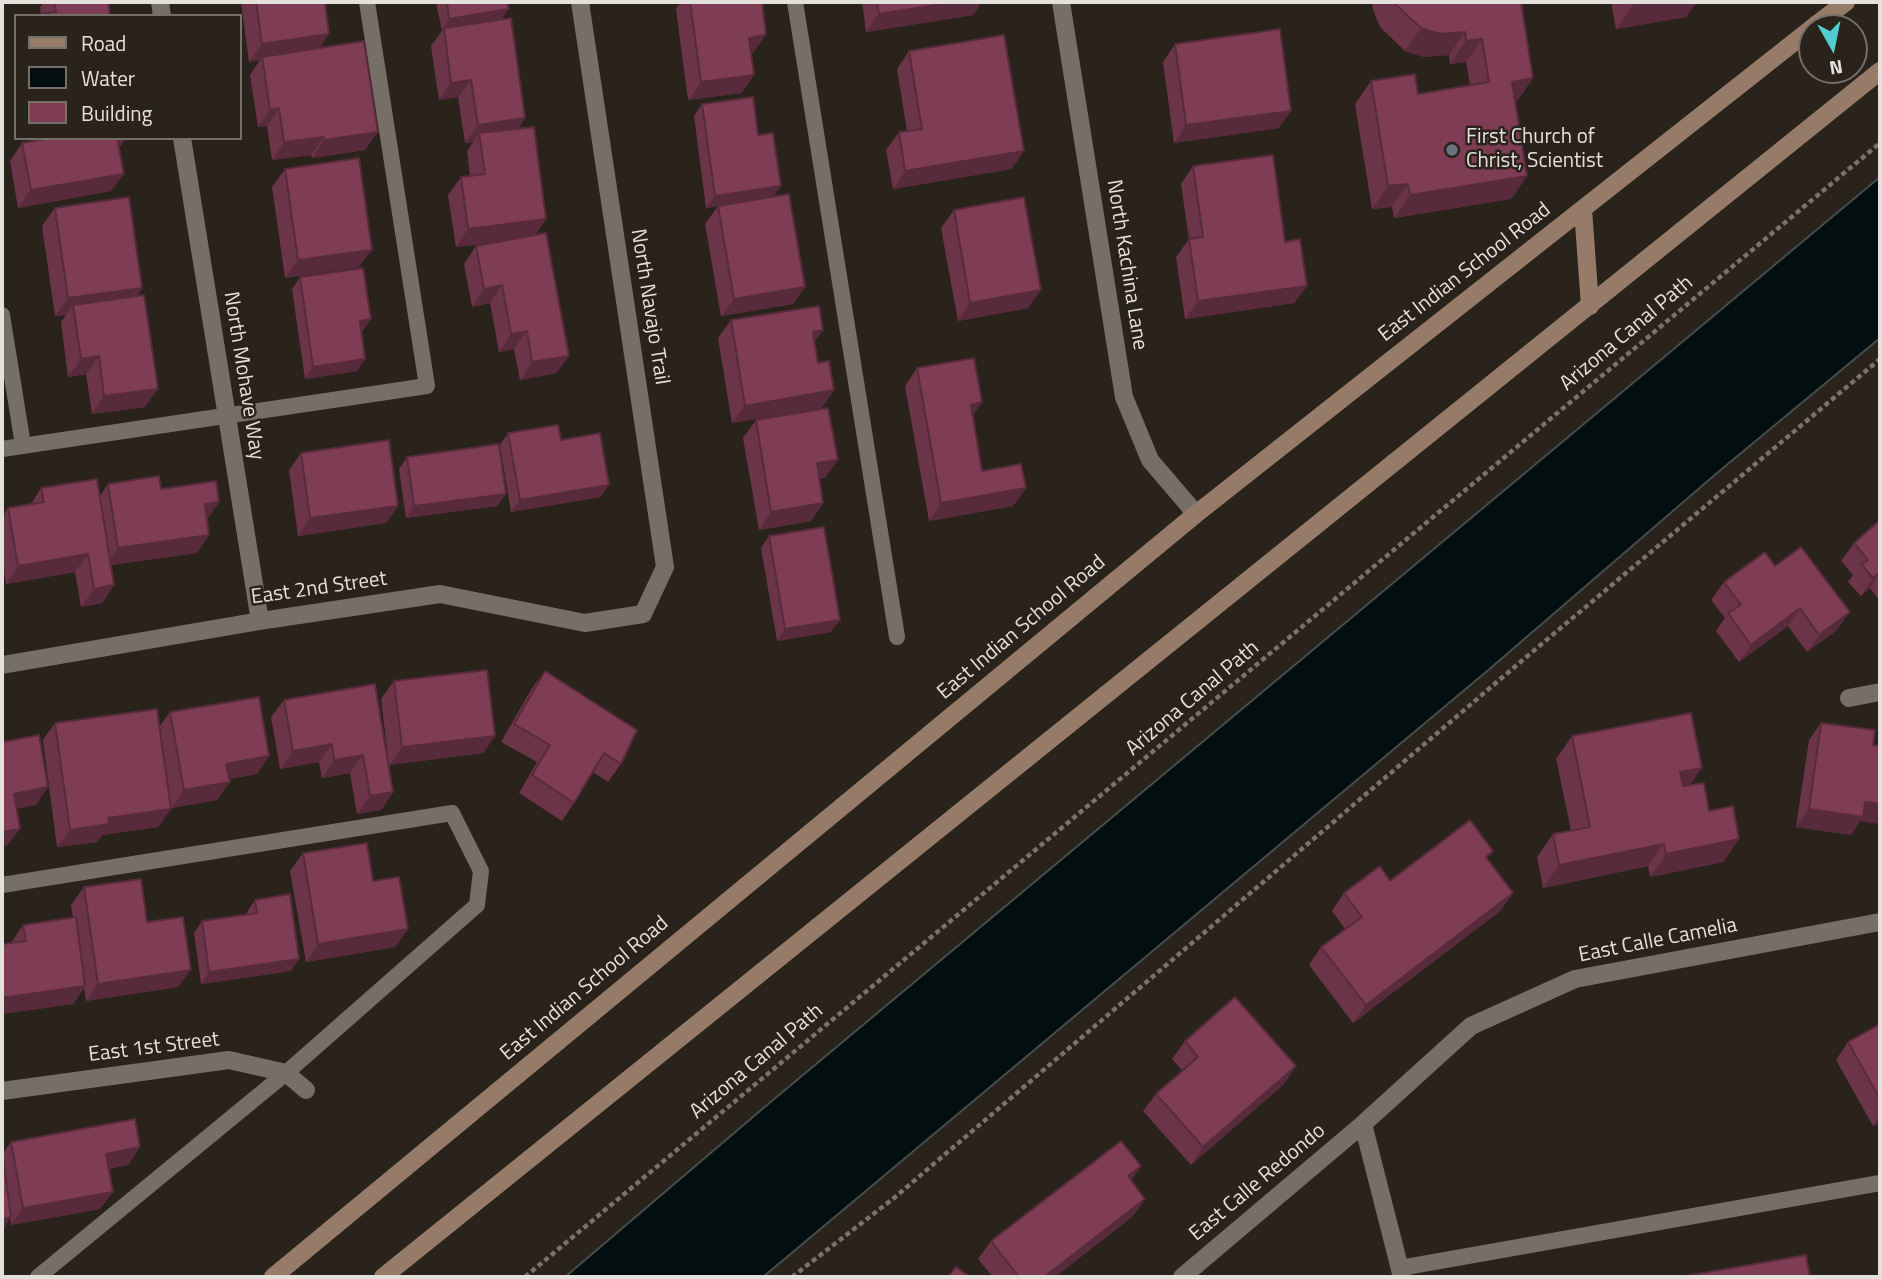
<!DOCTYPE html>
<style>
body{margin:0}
#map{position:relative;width:1882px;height:1279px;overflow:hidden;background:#29231b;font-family:"Titillium Web",sans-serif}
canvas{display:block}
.frame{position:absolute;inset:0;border:4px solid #e4e0db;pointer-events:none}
.legend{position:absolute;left:14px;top:14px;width:228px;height:126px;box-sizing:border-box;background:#29231b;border:2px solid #746f68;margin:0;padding:9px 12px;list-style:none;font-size:21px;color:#e4e0db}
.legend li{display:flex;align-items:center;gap:14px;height:35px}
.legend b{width:35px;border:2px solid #746f68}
.north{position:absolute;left:1798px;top:14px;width:70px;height:70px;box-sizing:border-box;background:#29231b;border:2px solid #746f68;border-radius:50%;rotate:171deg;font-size:19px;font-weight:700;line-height:28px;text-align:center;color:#e4e0db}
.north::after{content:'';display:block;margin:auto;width:24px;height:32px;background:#51ccd2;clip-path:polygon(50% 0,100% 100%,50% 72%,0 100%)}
</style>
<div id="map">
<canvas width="1882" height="1279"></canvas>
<div class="frame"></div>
<ul class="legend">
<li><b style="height:9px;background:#967b69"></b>Road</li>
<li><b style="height:19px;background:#030e10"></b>Water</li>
<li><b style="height:19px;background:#7e3d55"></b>Building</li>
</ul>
<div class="north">N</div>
</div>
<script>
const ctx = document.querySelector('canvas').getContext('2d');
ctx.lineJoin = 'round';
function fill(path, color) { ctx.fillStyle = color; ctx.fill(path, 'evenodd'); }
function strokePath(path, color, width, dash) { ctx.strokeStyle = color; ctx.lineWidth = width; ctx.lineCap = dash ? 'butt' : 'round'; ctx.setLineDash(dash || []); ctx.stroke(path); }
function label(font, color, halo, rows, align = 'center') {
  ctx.font = font + ' "Titillium Web",sans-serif'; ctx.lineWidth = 5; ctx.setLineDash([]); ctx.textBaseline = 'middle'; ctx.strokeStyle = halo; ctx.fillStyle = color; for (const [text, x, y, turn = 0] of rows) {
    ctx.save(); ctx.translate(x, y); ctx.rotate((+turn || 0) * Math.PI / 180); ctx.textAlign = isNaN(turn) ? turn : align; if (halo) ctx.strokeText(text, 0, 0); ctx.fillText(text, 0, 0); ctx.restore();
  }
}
const water = new Path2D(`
 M1880 177V338L1717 473 1486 672 763 1277H565L767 1105Z`);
fill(water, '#030e10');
strokePath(water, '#464d4d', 2);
strokePath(new Path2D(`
 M525 1277 1880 143
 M792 1277 894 1198 1518 664 1880 359`), '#78736d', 4.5, [5, 3.5]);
strokePath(new Path2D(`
 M795 2 897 637
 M2 315 23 445
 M2 449 427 386 367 2
 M2 885 452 813 481 871 477 905 286 1073 38 1277
 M1400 1268 1880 1183`), '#766f66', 16);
strokePath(new Path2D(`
 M160 2 162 16
 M1061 2 1124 397 1150 460 1196 514
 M182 138 260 621
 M2 665 260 621 440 594 585 623 643 614 665 567 580 2
 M1849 698 1880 692
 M2 1091 229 1060 286 1073 306 1090
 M1363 1124 1402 1277
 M1182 1277 1363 1124 1471 1026 1575 979 1880 922`), '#766f66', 18);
strokePath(new Path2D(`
 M1812 28 1846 2
 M1583 209 1590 306
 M273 1277 1196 514 1812 28
 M383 1277 1880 71`), '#967b69', 18);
fill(new Path2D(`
 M44 2H108L110 16H38L41 14 40 7Z
 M241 2H325L320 48 365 150 312 158 311 155 272 160 267 126 258 127 250 75 260 60 249 62Z
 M436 2H507L501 19 525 118 518 129 546 219 535 235 569 356 556 373 520 380 514 349 499 352 490 303 472 307 464 264 476 246 512 240 456 247 448 195 461 177 470 176 467 151 473 142 465 143 458 97 439 100 431 46 442 31Z
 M681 2H690L753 53H751L742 93 688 100 676 9Z
 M862 2H982L973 15 866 32Z
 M1372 2H1521L1533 78 1517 101 1515 102 1527 176 1511 199 1394 218 1392 207 1372 209 1355 104 1371 81 1418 94 1470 85 1466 62 1450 64 1449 55 1424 57 1405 51 1380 27 1373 10Z
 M1611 2H1697L1686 17 1616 29Z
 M1175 44 1279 128 1174 143 1163 62Z
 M909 51 1024 151 1011 169 893 189 886 150 899 132 907 131 897 69Z
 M702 104 758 135 773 196 793 304 721 316 705 224 718 206 706 208 694 116Z
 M35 138H126L119 148 111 191 18 208 10 161 22 143 36 141Z
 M1193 166 1285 242 1307 286 1294 303 1185 319 1176 257 1189 239 1181 184Z
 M285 169 359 267 285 278 272 187Z
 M55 208 142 288 137 296 145 407 92 414 86 374 68 377 61 322 66 315 55 316 42 226Z
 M954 210 1028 308 958 321 941 228Z
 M300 277 363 331H361L365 359 357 371 305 379 292 289Z
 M731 320 823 330 814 342 822 408 732 423 718 338Z
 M917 368 973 416 982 471 1026 488 1013 506 929 521 905 386Z
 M756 420 825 478 819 479 823 503 811 521 759 530 743 438Z
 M508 433 561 440 601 497 511 512 500 445Z
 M301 453 398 506 386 523 298 536 289 470Z
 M407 457 497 506 406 518 399 469Z
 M108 484 161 489 219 502 207 519 209 535 197 553 111 565 114 585 102 603 81 607 75 572 6 584 2 560V517L8 508 31 504 41 488 100 496Z
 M1880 520V601L1870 588 1861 596 1848 582 1853 575 1841 561 1854 543Z
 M769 536 831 632 777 641 761 548Z
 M1775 566 1837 630 1807 652 1788 626 1739 662 1716 631 1725 618 1711 600 1724 582Z
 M545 671 621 764 608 782 593 772 574 803 562 821 519 793 537 762 501 742 532 688Z
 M394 681 495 736 483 753 389 765 381 699Z
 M375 684 393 792 381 810 357 814 350 773 322 778 319 762 280 769 271 717 284 700Z
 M170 712 269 756 257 774 229 779 230 782 217 800 171 808 168 792 171 809 158 827 102 835 97 842 57 847 43 740 55 723 159 727Z
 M1821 723 1873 745 1880 746V824L1860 821 1851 835 1796 827 1809 740Z
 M1572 736 1690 785 1709 811 1739 839 1723 862 1650 877 1648 866 1543 888 1537 857 1553 834 1571 830 1556 759Z
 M303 853 373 881 408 929 395 947 306 962 290 871Z
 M1488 859 1513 893 1500 911 1353 1023 1309 965 1321 947 1345 929 1332 911 1344 893 1390 881Z
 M84 887 147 922 178 987 86 1001 84 988 73 1004 2 1014V944L11 943 23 925 73 918 71 905Z
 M255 900 291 971 201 984 194 933 202 921 247 914V912Z
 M1880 1024V1122L1873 1126 1836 1060 1848 1042Z
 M1185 1041 1284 1084 1191 1165 1143 1111 1156 1094 1182 1070 1172 1059Z
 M11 1142 140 1147 128 1165 108 1169 100 1209 11 1225 2 1155Z
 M1141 1166 1131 1180 1145 1199 1133 1216 1055 1277H993L978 1259 991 1241Z`), '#6c3449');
fill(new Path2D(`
 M954 2H982L973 15 866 32 879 14Z
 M1635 2H1697L1686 17 1616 29Z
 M509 9 500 21 444 28 441 31 449 19Z
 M1421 28 1465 32 1449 55 1424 57 1405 51Z
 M329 34 317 52 262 57 260 60 249 62 262 44Z
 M766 35 753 53 736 56 749 38Z
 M1482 39 1466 62 1450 64 1466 41Z
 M754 75 742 93 688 100 701 82Z
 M1533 78 1517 101 1496 105 1512 82Z
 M471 80 458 97 439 100 451 83Z
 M279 108 267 126 258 127 270 110Z
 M1291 111 1279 128 1174 143 1186 125Z
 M525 118 513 136 479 133 473 142 465 143 478 125Z
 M378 132 365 150 312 158 324 140Z
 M324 137 311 155 272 160 284 142Z
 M115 138H126L117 151Z
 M1024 151 1011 169 893 189 905 171Z
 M124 174 111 191 18 208 31 190Z
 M1527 176 1511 199 1394 218 1410 195Z
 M1408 184 1392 207 1372 209 1388 186Z
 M781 186 772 199 706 208 715 196Z
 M546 219 534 237 456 247 468 229Z
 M372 250 359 267 285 278 298 260Z
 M502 285 490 303 472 307 484 289Z
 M1307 286 1294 303 1185 319 1198 301Z
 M805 287 793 304 721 316 734 299Z
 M142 288 130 306 73 305 66 315 55 316 68 298Z
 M1041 290 1028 308 958 321 970 303Z
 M371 319 363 331 351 333 360 321Z
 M823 330 810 348 813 332Z
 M527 331 514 349 499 352 511 334Z
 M99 356 86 374 68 377 81 359Z
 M569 356 556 373 520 380 532 362Z
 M365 359 357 371 305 379 313 367Z
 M158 389 145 407 92 414 104 396Z
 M834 390 822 408 732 423 745 406Z
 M982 402 970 420 971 405Z
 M838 460 825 478 804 481 817 463Z
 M609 485 601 497 511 512 520 500Z
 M1026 488 1013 506 929 521 941 503Z
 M506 494 497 506 406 518 414 506Z
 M219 502 206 520 205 504Z
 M823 503 811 521 759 530 771 512Z
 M398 506 386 523 298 536 310 518Z
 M209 535 197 553 105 566 118 548Z
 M88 554 75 572 6 584 18 566Z
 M1880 572 1870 588 1861 596 1873 578Z
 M114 585 102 603 81 607 94 589Z
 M1800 608 1788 626 1739 662 1751 645Z
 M1850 612 1837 630 1807 652 1819 635Z
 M840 620 831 632 777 641 785 629Z
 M495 736 483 753 389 765 402 747Z
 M332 744 319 762 280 769 293 751Z
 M363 755 350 773 322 778 334 760Z
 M269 756 257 774 214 782 226 764Z
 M1702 768 1686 791 1664 795 1680 772Z
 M230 782 217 800 171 808 184 790Z
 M48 787 36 805 2 812 14 794Z
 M393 792 381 810 357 814 370 796Z
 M1865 802 1880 804V824L1860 821 1851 835 1796 827 1809 809Z
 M171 809 158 827 102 835 97 842 57 847 70 830 108 818Z
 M20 829 7 846 2 847V832Z
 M1739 839 1723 862 1650 877 1666 854Z
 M1664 844 1648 866 1543 888 1559 865Z
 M1513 893 1500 911 1353 1023 1366 1005Z
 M408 929 395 947 306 962 318 944Z
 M299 959 291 971 201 984 209 972Z
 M191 970 178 987 86 1001 98 984Z
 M85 986 73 1004 2 1014V998Z
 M1296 1066 1284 1084 1191 1165 1203 1147Z
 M1880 1115V1122L1873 1126Z
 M140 1147 128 1165 93 1172 106 1154Z
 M1141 1166 1128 1184V1176Z
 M113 1192 100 1209 11 1225 23 1208Z
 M1145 1199 1133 1216 1055 1277H1044Z
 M11 1217 2 1231V1219Z`), '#582b3c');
const building = new Path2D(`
 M54 2H108L110 16H39V14L56 12Z
 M256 2H325L329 34 262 44Z
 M447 2H507L509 9 449 19Z
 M690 2H762L766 35 749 38 754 75 701 82Z
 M877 2H954L879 14Z
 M1395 2H1521L1533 78 1512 82 1527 176 1410 195 1408 184 1388 186 1371 81 1415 74 1418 94 1489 82 1482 39 1466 41 1465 32 1440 34 1421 28 1396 5Z
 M511 18 525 118 478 125 471 80 451 83 444 28Z
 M1280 29 1291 111 1186 125 1175 44Z
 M1004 35 1024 151 905 171 899 132 922 129 909 51Z
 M364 41 378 132 324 140V137L284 142 279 108 270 110 262 57Z
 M753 97 758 135 773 133 781 186 715 196 702 104Z
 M534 127 546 219 468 229 461 177 485 174 479 133Z
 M51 138H117L124 174 31 190 22 143Z
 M1273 155 1285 242 1300 239 1307 286 1198 301 1189 239 1203 237 1193 166Z
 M359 158 372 250 298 260 285 169Z
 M789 194 805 287 734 299 718 206Z
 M129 197 142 288 68 298 55 208Z
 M1024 197 1041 290 970 303 954 210Z
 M546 233 569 356 532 362 527 331 511 334 502 285 484 289 476 246Z
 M363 268 371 319 360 321 365 359 313 367 300 277Z
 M144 295 158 389 104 396 99 356 81 359 73 305Z
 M819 306 823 330 813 332 818 363 829 361 834 390 745 406 731 320Z
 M974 358 982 402 971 405 982 471 1021 464 1026 488 941 503 917 368Z
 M828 408 838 460 817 463 823 503 771 512 756 420Z
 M558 425 561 440 600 433 609 485 520 500 508 433Z
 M389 440 398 506 310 518 301 453Z
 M499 444 506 494 414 506 407 457Z
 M159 476 161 489 216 481 219 502 205 504 209 535 118 548 108 484Z
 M97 479 114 585 94 589 88 554 18 566 8 508 44 502 41 488Z
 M1880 520V572L1873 578 1861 564 1868 560 1854 543Z
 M824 527 840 620 785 629 769 536Z
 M1801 547 1850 612 1819 635 1800 608 1751 645 1728 613 1741 605 1724 582 1765 552 1775 566Z
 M487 670 495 736 402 747 394 681Z
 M545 671 637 730 621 764 604 753 574 803 532 775 550 745 514 724Z
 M375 684 393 792 370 796 363 755 334 760 332 744 293 751 284 700Z
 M259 697 269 756 226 764 230 782 184 790 170 712Z
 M157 709 171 809 108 818 109 824 70 830 55 723Z
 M1691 713 1702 768 1680 772 1683 786 1704 783 1709 811 1733 806 1739 839 1666 854 1664 844 1559 865 1553 834 1590 827 1572 736Z
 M1821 723 1875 730 1873 745 1880 746V804L1865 802 1863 817 1809 809Z
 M39 735 48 787 14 794 20 829 2 832V742Z
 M1470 820 1493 851 1486 857 1513 893 1366 1005 1321 947 1362 917 1344 893 1380 866 1390 881Z
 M367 843 373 881 399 877 408 929 318 944 303 853Z
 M141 879 147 922 183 917 191 970 98 984 84 887Z
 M290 894 299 959 209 972 202 921 257 913 255 900Z
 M76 917 85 986 2 998V944L26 941 23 925Z
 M1235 997 1296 1066 1203 1147 1156 1094 1198 1057 1185 1041Z
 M1880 1024V1099L1848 1042Z
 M135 1119 140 1147 106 1154 113 1192 23 1208 11 1142Z
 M1121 1141 1141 1166 1128 1176 1145 1199 1044 1277H1019L991 1241Z
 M2 1153 11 1217 2 1219Z
 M1806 1255 1810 1277H1686L1685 1276Z
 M956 1267 970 1277H948Z`);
fill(building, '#7e3d55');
strokePath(building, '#582b3c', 2);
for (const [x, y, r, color] of [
 [1452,150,7,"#6b7280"]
]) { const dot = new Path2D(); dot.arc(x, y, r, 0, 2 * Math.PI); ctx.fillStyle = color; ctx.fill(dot); strokePath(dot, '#29231b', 2.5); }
label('21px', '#e4e0db', '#29231b', [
 ["First Church of",1466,138],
 ["Christ, Scientist",1466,162]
], 'left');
label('21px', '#e4e0db', '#29231b', [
 ["North Kachina Lane",1126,265,81],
 ["East Indian School Road",1465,273,-38],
 ["North Navajo Trail",649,307,81],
 ["Arizona Canal Path",1627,334,-40],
 ["North Mohave Way",243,376,81],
 ["East 2nd Street",319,589,-8],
 ["East Indian School Road",1022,628,-40],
 ["Arizona Canal Path",1193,699,-40],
 ["East Calle Camelia",1658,941,-11],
 ["East Indian School Road",585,989,-40],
 ["East 1st Street",154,1048,-7],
 ["Arizona Canal Path",757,1062,-40],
 ["East Calle Redondo",1258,1183,-40]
]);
</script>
